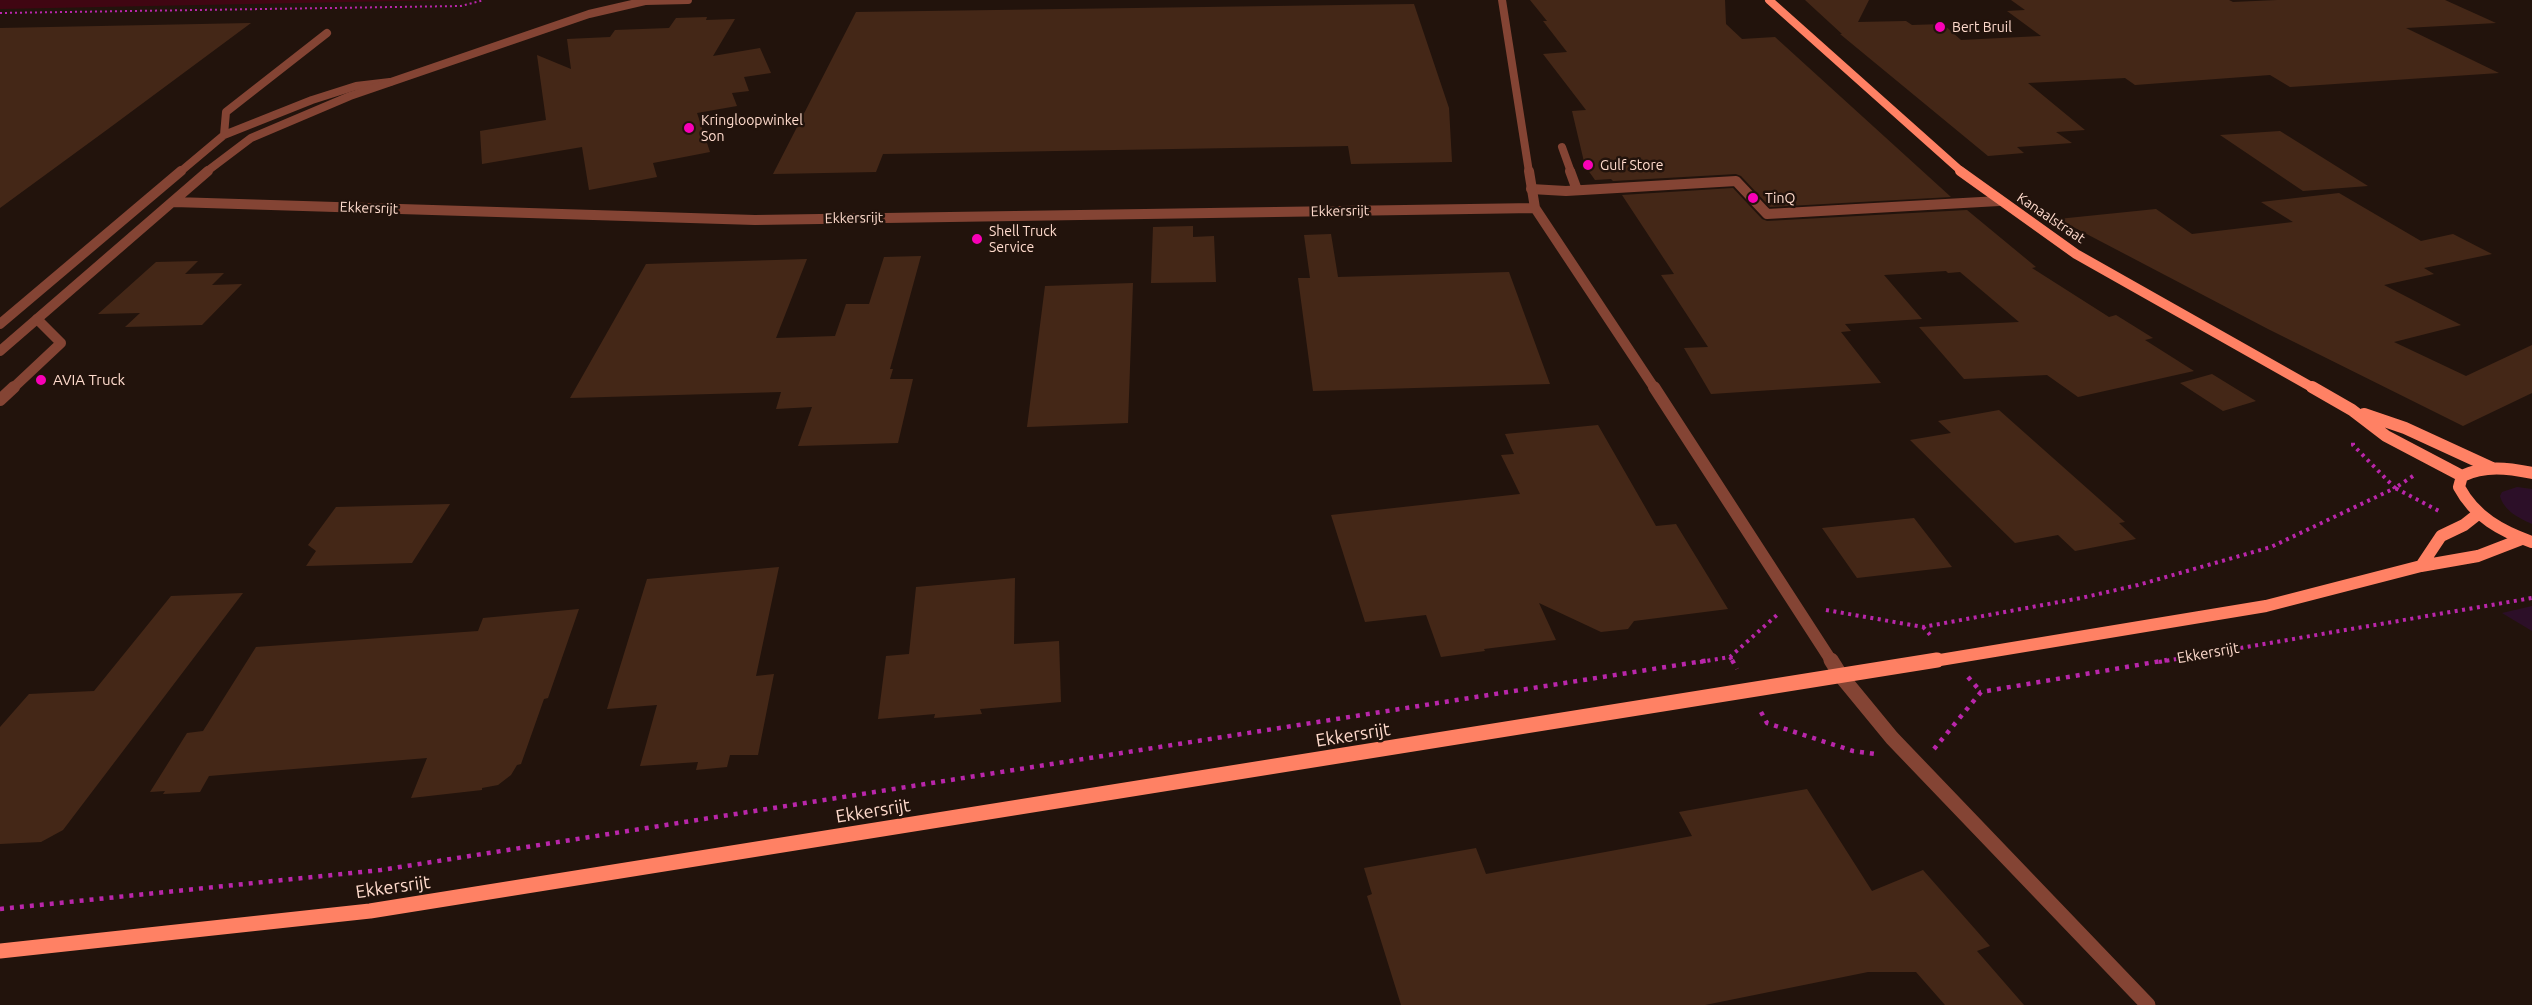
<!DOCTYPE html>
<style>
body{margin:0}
canvas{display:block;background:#22130c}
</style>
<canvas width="2532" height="1005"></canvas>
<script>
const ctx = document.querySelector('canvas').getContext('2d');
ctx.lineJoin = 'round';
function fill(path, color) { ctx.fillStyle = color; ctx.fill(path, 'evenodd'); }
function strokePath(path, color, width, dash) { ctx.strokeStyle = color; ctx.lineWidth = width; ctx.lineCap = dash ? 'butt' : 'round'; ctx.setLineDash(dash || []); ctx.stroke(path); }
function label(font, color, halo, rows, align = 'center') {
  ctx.font = font + ' Ubuntu,sans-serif'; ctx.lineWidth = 5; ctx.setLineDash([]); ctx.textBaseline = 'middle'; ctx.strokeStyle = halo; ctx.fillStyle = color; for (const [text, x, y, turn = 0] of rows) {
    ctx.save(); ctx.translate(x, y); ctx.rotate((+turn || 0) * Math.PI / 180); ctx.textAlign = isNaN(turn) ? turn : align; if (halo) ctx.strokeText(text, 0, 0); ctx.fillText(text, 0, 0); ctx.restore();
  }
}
fill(new Path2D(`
 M2517 487 2532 489V524C2519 518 2504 511 2500 496L2502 492Z
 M2532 606V631L2502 613Z`), '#2c0f28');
fill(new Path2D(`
 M0 0H448L0 9Z`), '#400612');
fill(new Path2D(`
 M1530 0H1725L1726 24 1742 39 1775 37 1951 197 1770 207 1741 176 1736 174 1613 181 1611 179 1595 180 1585 166 1572 111 1586 110 1543 54 1567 52 1543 21H1547Z
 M1805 0H1869L1858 22 1906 21 1912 25 1943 24 1961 40 2041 36 2007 11 2025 10 2011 0H2229L2233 2 2277 0H2445L2496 23 2406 28 2499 73 2290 87 2270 75 2135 85 2125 78 2028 83 2085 130 2056 132 2072 143 2017 147 2024 153 1988 156 1840 34H1842Z
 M1414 4 1449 108 1452 162 1351 164 1348 146 883 154 876 172 773 174 856 12Z
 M707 17 706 20 735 19 713 56 760 48 771 73 744 77 749 91 732 93 737 106 697 113 710 152 653 163 657 177 589 190 582 147 482 164 480 131 546 120 537 55 571 69 567 39 610 37 615 30 669 28 676 18Z
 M251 23 108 129 0 208V28Z
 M2280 131 2368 186 2303 191 2220 135Z
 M1733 188 1762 219 1767 221 1967 210 2036 267 2032 268 2109 317 2116 315 2153 338 2145 340 2194 371 2078 397 2047 375 1964 379 1919 327 2019 322 1960 272 1948 273 1946 271 1884 275 1922 319 1845 324 1851 331 1841 332 1881 383 1711 394 1684 348 1708 347 1661 275 1674 274 1622 195Z
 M2339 193 2421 241 2453 234 2492 254 2424 268 2434 274 2384 285 2461 325 2394 342 2466 376 2532 345V393L2463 426 2268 329 2058 219 2156 209 2192 234 2293 222 2261 202Z
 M1193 226V237L1214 236 1216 282 1151 283 1153 227Z
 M1331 234 1338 277 1509 272 1550 384 1313 391 1298 278H1310L1304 235Z
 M921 256 890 369H893L890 379H913L898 443 798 446 812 407 776 409 781 392 570 398 646 264 807 259 776 338 835 336 846 304H869L884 257Z
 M198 261 185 274 224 273 212 285 242 284 202 325 125 327 140 313 98 314 156 262Z
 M1133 283 1128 423 1027 427 1045 286Z
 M2212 374 2256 401 2223 411 2180 383Z
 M1999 410 2125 522 2119 523 2136 539 2075 551 2058 535 2015 543 1910 440 1951 433 1938 421Z
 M1598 425 1656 526 1676 524 1728 609 1634 621 1628 629 1601 632 1539 603 1556 640 1484 649 1485 651 1441 657 1426 615 1365 622 1331 515 1520 494 1501 455 1514 454 1505 434Z
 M450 504 412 563 306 566 316 551 308 545 336 507Z
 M1914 518 1952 567 1857 578 1822 528Z
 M779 567 756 676 774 674 758 755H730L727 767 696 770 698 762 640 766 657 705 607 709 647 579Z
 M1015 578 1014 644 1059 641 1061 702 980 709 982 714 934 718 935 714 878 719 886 656 909 654 916 587Z
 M243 593 63 830 41 842 0 844V727L29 694 94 691 171 596Z
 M579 609 548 698 544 699 521 764 517 765 511 775 498 785 482 788V790L411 798 427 758 209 776 200 792 163 794 165 791 150 792 187 733 203 731 256 647 478 631 483 618Z
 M1807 789 1872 891 1923 870 1990 946 1977 951 2024 1005H1945L1916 972H1868L1705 1005H1401L1367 896 1372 894 1364 868 1476 848 1486 874 1692 836 1679 812Z`), '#442717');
strokePath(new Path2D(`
 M0 13 461 6 484 0`), '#b926aa', 2, [2, 3]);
strokePath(new Path2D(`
 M2413 476 2395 488 2439 511
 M1826 610 1923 627 2081 598 2138 585 2271 547 2395 488 2353 445V440
 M1923 627 1933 638
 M1730 657 1733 662
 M1700 662 1730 657 1777 615
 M2159 662 2532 598`), '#b926aa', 4, [3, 4.5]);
strokePath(new Path2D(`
 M1732 660 1737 669
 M1968 677 1981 692
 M1761 712 1767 723 1853 751 1875 754
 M1934 749 1981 692 2167 660
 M0 909 381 870 1710 660`), '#b926aa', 4.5, [4, 6]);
strokePath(new Path2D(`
 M224 135 226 112 327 33
 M1562 147 1571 172
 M180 172 224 135 312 100 356 86 390 82`), '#844434', 8);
strokePath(new Path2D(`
 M1570 171 1577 190
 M1531 189 1566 191 1736 181 1767 214 1999 201
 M0 324 181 171
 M12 389 61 343 37 319`), '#844434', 10);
strokePath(new Path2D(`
 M0 400 14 387`), '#844434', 12);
strokePath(new Path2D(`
 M1502 0 1529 172
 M206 172 251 138 350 96 589 14 645 1 688 0`), '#844434', 8);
strokePath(new Path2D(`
 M1529 171 1535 208 1655 389
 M174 202 755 220 1535 208
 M0 351 208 171`), '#844434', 10);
strokePath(new Path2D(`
 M1654 387 1832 662`), '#844434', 12);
strokePath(new Path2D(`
 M1831 660 1841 676 1892 738 2148 1005`), '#844434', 15);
strokePath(new Path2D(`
 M1769 0 1962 172`), '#ff8164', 8);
strokePath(new Path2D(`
 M1960 171 2076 254 2315 389`), '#ff8164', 10);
strokePath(new Path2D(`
 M2312 387 2352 410 2386 436 2462 476
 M2364 414 2405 428 2492 468
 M2532 473C2508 468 2485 465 2462 476L2459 487C2475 517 2501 531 2532 542
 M2421 566 2441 536 2464 525 2478 514
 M1928 662 2266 606 2421 566 2478 556 2522 539`), '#ff8164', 12);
strokePath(new Path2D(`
 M0 951 370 911 1937 660`), '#ff8164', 15);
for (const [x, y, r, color] of [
 [1940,27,6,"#f800b6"],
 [689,128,6,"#f800b6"],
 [1588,165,6,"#f800b6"],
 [1753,198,6,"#f800b6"],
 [977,239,6,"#f800b6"],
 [41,380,6,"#f800b6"]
]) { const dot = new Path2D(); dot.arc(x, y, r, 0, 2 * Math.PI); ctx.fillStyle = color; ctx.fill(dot); strokePath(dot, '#22130c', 2); }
label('14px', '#ffdbcd', '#22130c', [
 ["Bert Bruil",1952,27],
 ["Kringloopwinkel",701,120],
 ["Son",701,136],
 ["Gulf Store",1600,165],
 ["TinQ",1765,198],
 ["Shell Truck",989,231],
 ["Service",989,247]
], 'left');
label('14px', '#ffdbcd', '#22130c', [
 ["Ekkersrijt",369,208,2],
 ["Ekkersrijt",1340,211,-1],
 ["Ekkersrijt",854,218,-1],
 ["Kanaalstraat",2051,218,34]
]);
label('15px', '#ffdbcd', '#22130c', [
 ["AVIA Truck",53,380]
], 'left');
label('15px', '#ffdbcd', '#22130c', [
 ["Ekkersrijt",2208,653,-10]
]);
label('18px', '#ffdbcd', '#22130c', [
 ["Ekkersrijt",1353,735,-9],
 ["Ekkersrijt",873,811,-9],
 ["Ekkersrijt",393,887,-8]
]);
</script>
